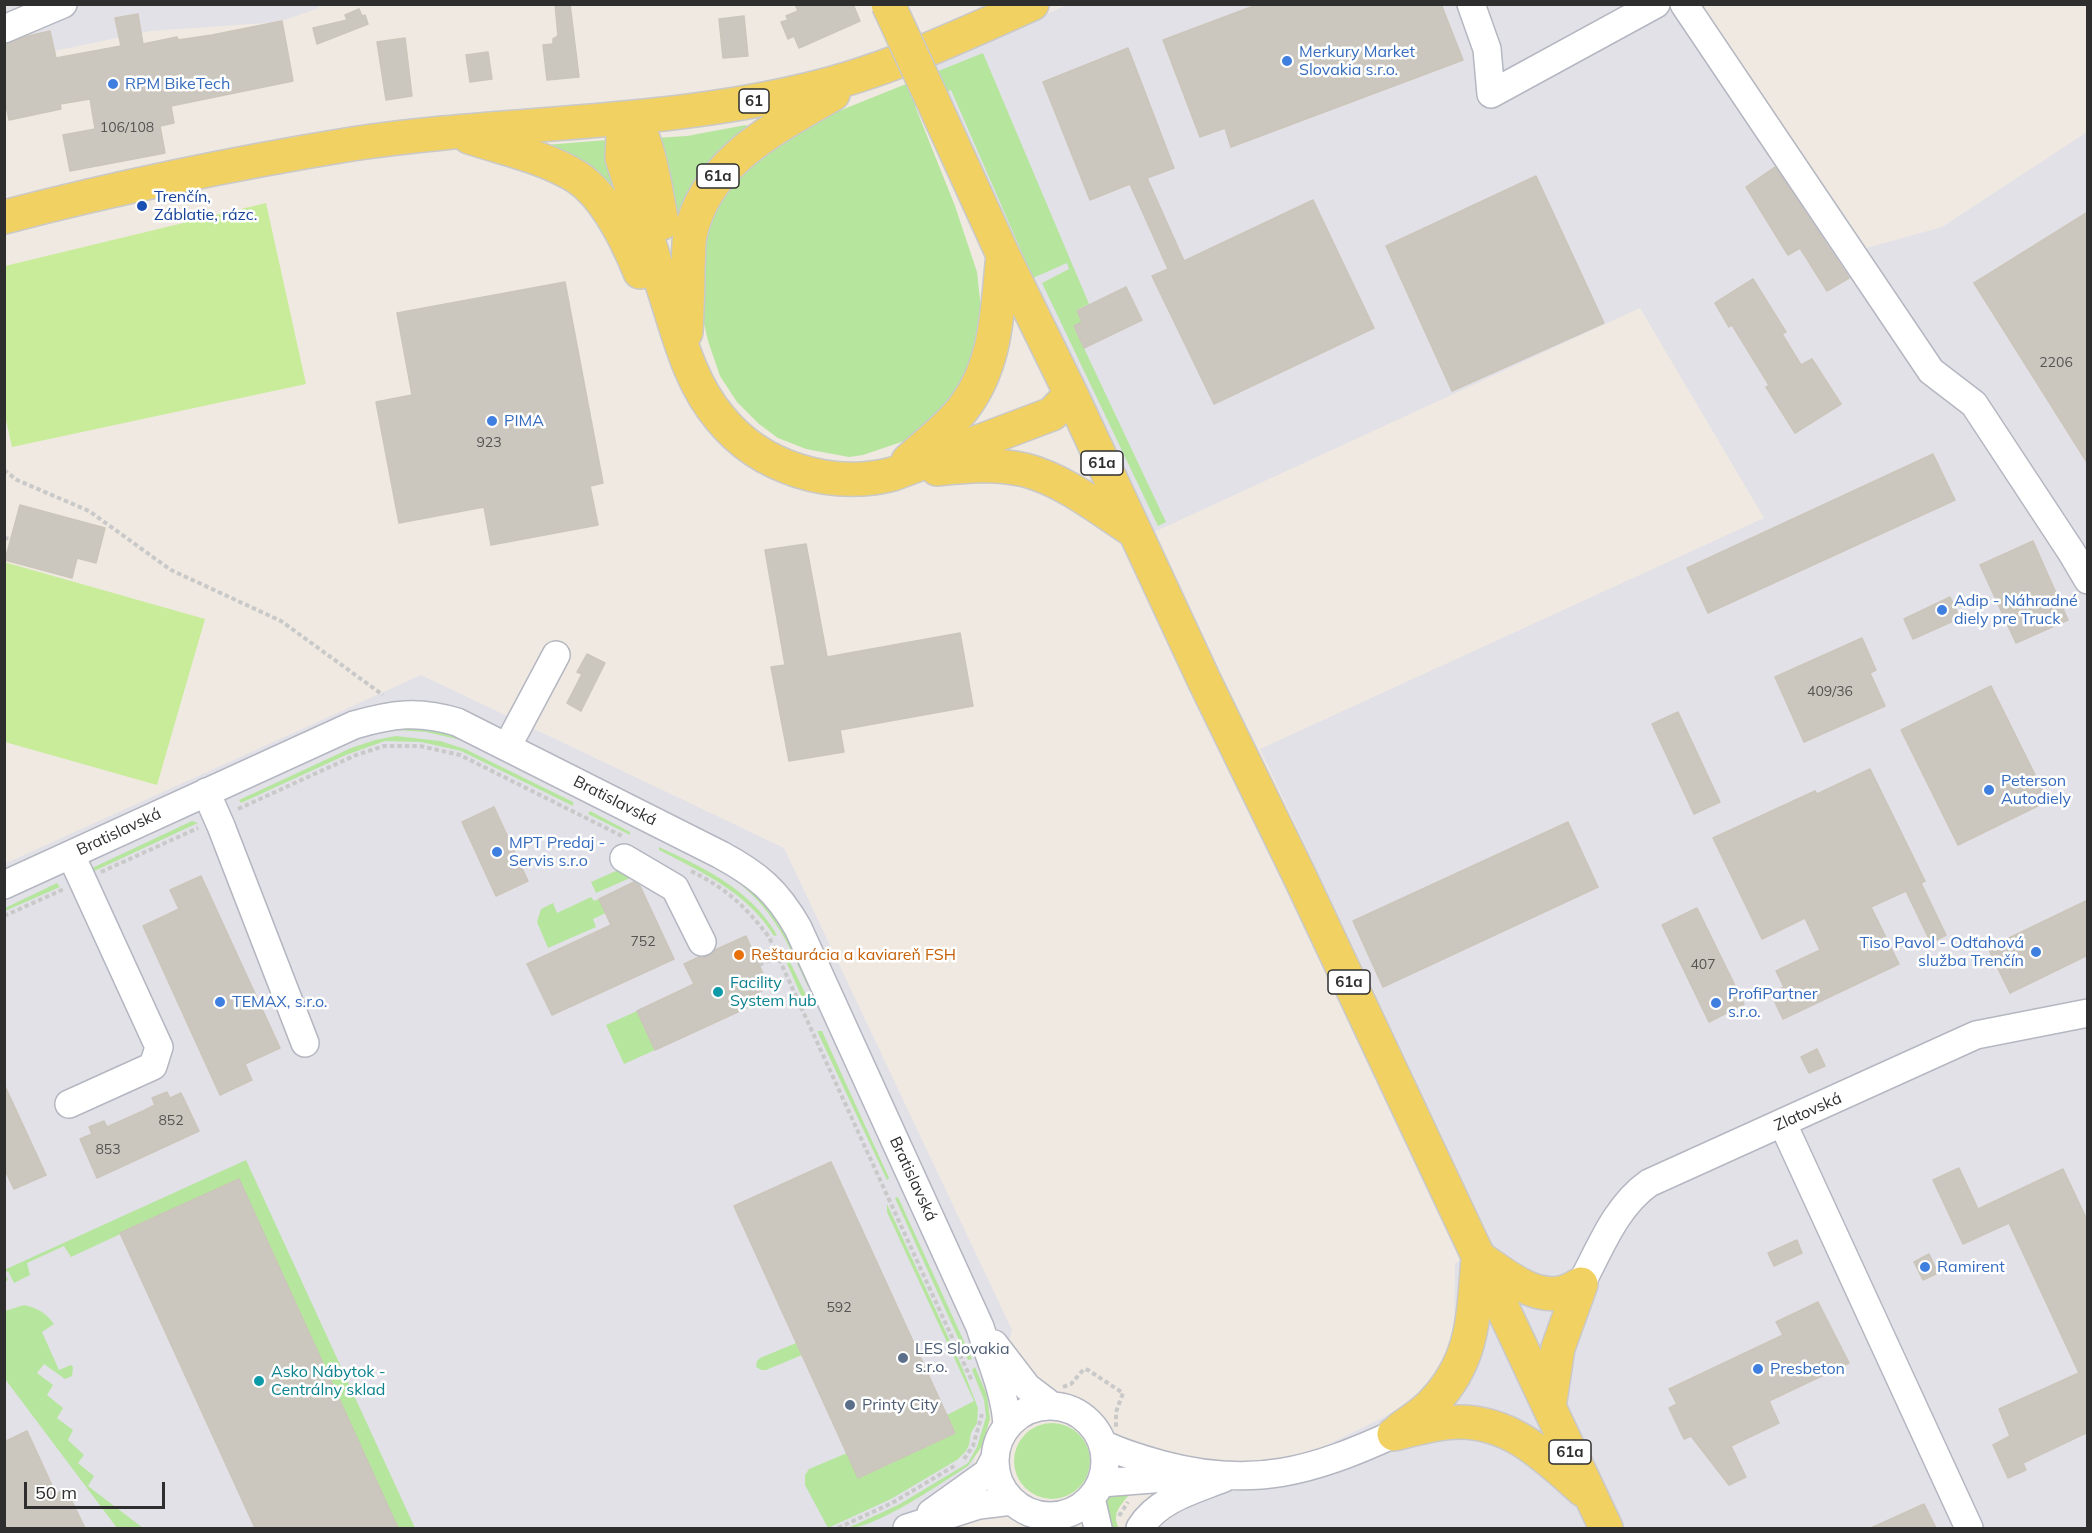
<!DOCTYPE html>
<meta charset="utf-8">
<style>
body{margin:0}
#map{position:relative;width:2092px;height:1533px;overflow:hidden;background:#efe9e1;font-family:Mulish,sans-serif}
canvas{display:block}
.frame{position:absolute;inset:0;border:6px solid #2e2e2e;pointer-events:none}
.scale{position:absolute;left:24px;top:1482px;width:141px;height:27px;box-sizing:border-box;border:3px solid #2e2e2e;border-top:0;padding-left:8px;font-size:18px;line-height:21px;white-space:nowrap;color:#2e2e2e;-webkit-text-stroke:4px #fff;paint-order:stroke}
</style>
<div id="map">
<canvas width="2092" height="1533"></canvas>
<div class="frame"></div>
<div class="scale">50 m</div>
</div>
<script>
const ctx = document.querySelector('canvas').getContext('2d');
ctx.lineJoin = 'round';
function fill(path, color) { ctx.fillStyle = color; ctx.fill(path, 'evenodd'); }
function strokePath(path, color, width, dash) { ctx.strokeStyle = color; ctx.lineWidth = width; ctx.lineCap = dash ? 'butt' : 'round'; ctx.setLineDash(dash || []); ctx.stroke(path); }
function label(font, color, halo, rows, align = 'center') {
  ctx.font = font + ' Mulish,sans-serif'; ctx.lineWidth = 5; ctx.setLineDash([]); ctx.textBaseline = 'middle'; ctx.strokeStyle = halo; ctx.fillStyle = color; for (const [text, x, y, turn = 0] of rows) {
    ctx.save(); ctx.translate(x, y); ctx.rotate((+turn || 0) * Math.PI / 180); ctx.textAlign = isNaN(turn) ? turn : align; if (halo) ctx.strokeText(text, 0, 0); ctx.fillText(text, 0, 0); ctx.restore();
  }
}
fill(new Path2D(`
 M317 4 319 8 279 22 151 31 5 61V5Z
 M1067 5H1701L1863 249 1942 227 2087 132V1528H1158L1213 1488 1329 1444 1437 1391 1454 1347 1455 1263 1492 1242 1260 749 1764 518 1640 308 1154 532 1045 315 933 64Z
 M421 675 784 848 1012 1330 957 1521 941 1528H5L4 864Z`), '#e3e1e8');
fill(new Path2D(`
 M983 53 1089 304 1077 310 1082 322 1074 327 1166 522 1158 526 1042 283 1069 269 1067 263 1033 278 951 90 915 106 955 206 977 272 982 318 977 355 956 397 910 439 863 455 849 457 806 449 778 438 759 424 737 402 720 376 708 341 703 319 698 272 701 232 735 171 829 115Z
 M746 125 747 127C725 142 702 165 691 190 685 204 682 220 677 235H673L655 138 687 136Z
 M607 140 635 228 545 145Z
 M408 727 450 734 474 743 570 794 461 740 426 732 395 730 380 732 352 741 253 786 254 783 370 732Z
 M396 736 440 741 465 749 573 802V806L461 751 421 742 385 741 346 755 241 803 239 800 351 748 375 740Z
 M590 811 630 832V835L588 814Z
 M192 821 198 823 77 879 75 876Z
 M659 847C705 868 750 889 777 935L774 936C747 892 703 873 659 850Z
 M717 868C727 871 733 876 741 883 778 911 791 943 809 984L808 987C784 934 769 900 717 868Z
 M618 870 637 875 596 893 591 882Z
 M57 883 60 887 5 911V908Z
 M591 897 594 901 599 899 606 913 593 919 596 927 548 948 537 922 541 909 553 903 557 913Z
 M788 958 806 995 803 1000 785 959Z
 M637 1011 655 1050 624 1064 606 1025Z
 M817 1031H822L889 1178 887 1180Z
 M246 1160 415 1528H398L239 1179 71 1257 64 1246 27 1263 30 1275 14 1283 8 1271 5 1273 8 1280 5 1282 4 1270Z
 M898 1197 972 1359 968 1360 895 1198Z
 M887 1204 962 1367 978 1408 977 1423 971 1433 969 1445 966 1451 957 1460 891 1499 828 1528 805 1485V1475L809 1469 847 1453 859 1478 955 1433 947 1415 974 1401 887 1212Z
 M24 1305C38 1308 46 1313 54 1324L42 1332 59 1370 71 1365 73 1367 72 1376 65 1379 44 1364 37 1373 53 1385 47 1395 63 1408 57 1418 73 1430 68 1440 84 1455 78 1463 94 1476 88 1486 143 1528H117L5 1379V1311Z
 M796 1343 802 1355 766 1370H761L756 1367 757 1361 760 1358Z
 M975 1367 987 1395 990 1419 982 1446 968 1466C943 1482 875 1529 848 1528L898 1505 968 1463 977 1447 986 1417 984 1400 972 1370Z
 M1014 1461a38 38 0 1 1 76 0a38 38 0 1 1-76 0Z
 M1110 1492 1130 1494C1120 1505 1111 1515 1119 1528H1107L1103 1503Z`), '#b6e59e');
fill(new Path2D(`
 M266 203 306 384 12 447 4 411 5 266Z
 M4 562 205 619 157 785 5 742Z`), '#c9ec9a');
const building = new Path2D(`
 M555 4H570L579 77 547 80 543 45 553 44V39L558 36Z
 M795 4H853L860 21 799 48 794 36 788 39 781 22 788 20 786 16 798 11Z
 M1259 4H1441L1463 60 1231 147 1225 128 1200 137 1163 40Z
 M359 9 362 16 365 15 368 24 317 44 313 28 347 20 345 15Z
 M138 14 143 44 177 37 178 40 212 35 282 21 293 81 171 106 174 123 160 126 165 153 70 171 63 135 95 129 90 99 60 104 61 109 9 120 4 96V44L28 36 50 31 56 58 121 46 115 18Z
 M744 16 748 56 723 58 719 19Z
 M405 38 412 96 386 100 377 42Z
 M1128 48 1174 168 1147 178 1184 261 1313 200 1374 328 1214 404 1152 276 1168 269 1130 184 1090 200 1043 82Z
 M488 52 492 79 470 82 466 55Z
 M1775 167 1849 278 1827 291 1800 248 1788 255 1746 187Z
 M1536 176 1604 323 1452 391 1386 246Z
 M2088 212V464L1974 283Z
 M1753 279 1786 332 1782 334 1801 365 1812 359 1841 404 1795 433 1766 387 1769 385 1732 325 1729 327 1715 303Z
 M565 282 603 483 590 486 598 525 491 545 484 507 399 523 376 402 412 395 397 313Z
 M1126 287 1142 320 1084 348 1074 326 1082 322 1077 311Z
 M1933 454 1955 500 1708 613 1687 568Z
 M20 505 105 528 96 563 77 558 72 578 5 560Z
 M2033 541 2068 620 2016 643 1980 565Z
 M806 544 827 657 960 633 973 706 840 730 844 752 789 761 771 667 785 665 765 550Z
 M1950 597 1960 618 1913 639 1904 619Z
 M1862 638 1876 670 1870 673 1885 706 1804 742 1775 677Z
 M587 654 605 663 581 711 567 703 582 674 577 672Z
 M1991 686 2048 801 1958 845 1901 730Z
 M1678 712 1720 802 1694 814 1652 724Z
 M1870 769 1925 881 1921 883 1946 935 1931 943 1906 891 1871 907 1899 964 1783 1019 1771 994 1784 987 1776 971 1820 950 1805 918 1762 939 1713 838 1815 791 1817 794Z
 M494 807 528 881 496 896 462 822Z
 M1568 822 1598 887 1383 987 1353 921Z
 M201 876 280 1048 245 1064 252 1080 220 1095 143 926 179 909 170 890Z
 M634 882 640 886 674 959 552 1015 527 964 611 925 599 899Z
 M2088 900V955L2010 993 1988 948Z
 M1697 908 1744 1004 1709 1022 1662 925Z
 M746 936 769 987 749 997 753 1005 655 1050 637 1011 694 984 684 964 699 957 708 956 715 950Z
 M1817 1049 1825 1066 1809 1073 1801 1057Z
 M4 1084 46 1175 14 1189 4 1168Z
 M167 1092 170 1098 181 1093 199 1131 97 1178 80 1139 92 1134 89 1127 104 1121 107 1127 143 1111 155 1105 152 1098Z
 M831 1162 955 1433 858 1478 734 1206Z
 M1959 1168 1978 1209 2063 1169 2088 1222V1432L2023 1463 2026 1470 2008 1478 1993 1445 2010 1436 1999 1409 2079 1373 2009 1223 1963 1244 1933 1180Z
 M239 1179 398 1528H255L120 1233Z
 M1797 1240 1802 1253 1774 1266 1768 1253Z
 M1929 1254 1938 1273 1923 1280 1914 1262Z
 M1818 1302 1849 1363 1769 1401 1779 1423 1731 1446 1746 1477 1729 1485 1691 1436 1684 1439 1669 1408 1677 1404 1669 1389 1783 1335 1776 1322Z
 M27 1431 56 1494 66 1489 85 1528H4V1442Z
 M1924 1504 1936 1528H1871Z`);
fill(building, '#cbc7bf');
strokePath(building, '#cbc5ba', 1.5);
const minor = new Path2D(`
 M1471 4 1487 49 1491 94 1656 4
 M1684 4 1931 371 1974 404 2072 553 2088 580
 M4 29 63 4
 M507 747 556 655
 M206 792 221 826 305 1043
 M624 858 675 888 702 942
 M4 885 354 725C392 714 418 710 457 722L721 855C758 875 777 891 798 928L980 1327C990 1360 1006 1393 1007 1427
 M69 1104 153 1066 159 1047 71 855
 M1783 1124 1969 1528
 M1581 1284C1600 1249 1615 1207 1649 1183L1976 1035 2088 1013
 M994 1344 1027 1387 1052 1406
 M995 1461a55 55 0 1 1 110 0a55 55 0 1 1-110 0Z
 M1103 1444C1123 1454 1142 1459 1163 1465 1253 1489 1313 1471 1394 1434
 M1101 1483 1178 1477
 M1091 1498 1098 1528
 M931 1513 987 1473 995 1458
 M907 1528 979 1505 1012 1501
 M1140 1528C1158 1499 1194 1490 1224 1478`);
const major = new Path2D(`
 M932 99 1003 255 1071 394 1204 680 1300 877 1606 1528
 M634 118 623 137 622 158C636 203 651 248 665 293 679 336 690 383 720 418 760 468 831 490 893 474L1052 414 1071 394
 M634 118C651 150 655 188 662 223
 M469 137C505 149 545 157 577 177 607 197 627 240 640 272
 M4 217C119 187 235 163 352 144 504 121 659 126 810 89 887 71 960 36 1032 4
 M686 332C687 310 688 289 688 267 689 257 688 245 690 235 706 161 774 129 833 94
 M908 461C927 443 950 427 965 406 998 362 997 307 1003 255
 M937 469C966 466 996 463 1025 470 1064 480 1100 509 1134 531
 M1478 1257C1502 1272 1533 1301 1564 1292 1569 1291 1575 1287 1581 1284
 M1549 1407 1558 1348 1581 1284
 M1400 1429C1411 1421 1424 1413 1433 1403 1475 1359 1473 1315 1478 1259
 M1394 1434C1415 1429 1437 1422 1459 1422 1512 1422 1546 1457 1583 1490`);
strokePath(minor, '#b4b7c1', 30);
strokePath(major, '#c9c9c9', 36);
strokePath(new Path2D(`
 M4 470 17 480 89 511 171 570 281 621 383 695
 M4 538 11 539
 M238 809 356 755 384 746H420L460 755 622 836
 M691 871C727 889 744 905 769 937L972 1381
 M101 872 198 828
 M4 916 64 889
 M759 965 786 953
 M1063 1387 1071 1384 1084 1369 1088 1370 1123 1393 1116 1412V1427
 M964 1459 973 1446 982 1414
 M1119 1516 1128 1502
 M1022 1520 1050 1528
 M838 1528 892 1503 956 1465`), '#c9c9c9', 4, [4.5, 3]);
strokePath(minor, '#fff', 27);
strokePath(major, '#f2d163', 33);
const majorBridge = new Path2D(`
 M888 4 932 99`);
strokePath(majorBridge, '#c9c9c9', 36, []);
strokePath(majorBridge, '#f2d163', 33);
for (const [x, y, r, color] of [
 [1287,61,6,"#3f7fe0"],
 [113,84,6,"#3f7fe0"],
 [142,206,6,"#1a4fb4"],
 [492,421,6,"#3f7fe0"],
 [1942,610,6,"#3f7fe0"],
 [1989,790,6,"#3f7fe0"],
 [497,852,6,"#3f7fe0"],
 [2036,952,6,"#3f7fe0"],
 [739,955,6,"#e8710a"],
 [718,992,6,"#0f9aa8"],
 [220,1002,6,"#3f7fe0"],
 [1716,1003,6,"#3f7fe0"],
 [1925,1267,6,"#3f7fe0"],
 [903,1358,6,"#5c6f8a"],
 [1758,1369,6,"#3f7fe0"],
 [259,1381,6,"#0f9aa8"],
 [850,1405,6,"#5c6f8a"]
]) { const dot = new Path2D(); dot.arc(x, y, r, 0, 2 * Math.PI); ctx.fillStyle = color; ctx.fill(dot); strokePath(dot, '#fff', 2); }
label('14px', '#555452', null, [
 ["106/108",127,128],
 ["2206",2056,363],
 ["923",489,443],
 ["409/36",1830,692],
 ["752",643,942],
 ["407",1703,965],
 ["852",171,1121],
 ["853",108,1150],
 ["592",839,1308]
]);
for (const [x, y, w] of [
 [754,101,30],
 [718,176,42],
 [1102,463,42],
 [1349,982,42],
 [1570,1452,42]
]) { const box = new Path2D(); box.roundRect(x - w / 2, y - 12, w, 24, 4.5); ctx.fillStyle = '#fff'; ctx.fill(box); strokePath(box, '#2e2e2e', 1.5); }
label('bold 15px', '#2e2e2e', null, [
 ["61",754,101],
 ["61a",718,176],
 ["61a",1102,463],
 ["61a",1349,982],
 ["61a",1570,1452]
]);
label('16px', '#366cbe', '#fff', [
 ["Merkury Market",1299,52],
 ["Slovakia s.r.o.",1299,70],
 ["RPM BikeTech",125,84],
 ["PIMA",504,421],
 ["Adip - Náhradné",1954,601],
 ["diely pre Truck",1954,619],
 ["Peterson",2001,781],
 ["Autodiely",2001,799],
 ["MPT Predaj -",509,843],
 ["Servis s.r.o",509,861],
 ["Tiso Pavol - Odťahová",2024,943,"right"],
 ["služba Trenčín",2024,961,"right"],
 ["ProfiPartner",1728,994],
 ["s.r.o.",1728,1012],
 ["TEMAX, s.r.o.",232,1002],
 ["Ramirent",1937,1267],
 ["Presbeton",1770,1369]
], 'left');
label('16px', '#164399', '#fff', [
 ["Trenčín,",154,197],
 ["Záblatie, rázc.",154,215]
], 'left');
label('16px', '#2e2e2e', '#fff', [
 ["Bratislavská",615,801,27],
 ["Bratislavská",119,832,-25],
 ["Zlatovská",1808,1112,-24],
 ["Bratislavská",913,1179,65]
]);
label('16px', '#c56008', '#fff', [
 ["Reštaurácia a kaviareň FSH",751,955]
], 'left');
label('16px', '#0d838f', '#fff', [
 ["Facility",730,983],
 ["System hub",730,1001],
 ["Asko Nábytok -",271,1372],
 ["Centrálny sklad",271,1390]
], 'left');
label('16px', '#4e5e75', '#fff', [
 ["LES Slovakia",915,1349],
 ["s.r.o.",915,1367],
 ["Printy City",862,1405]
], 'left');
</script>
